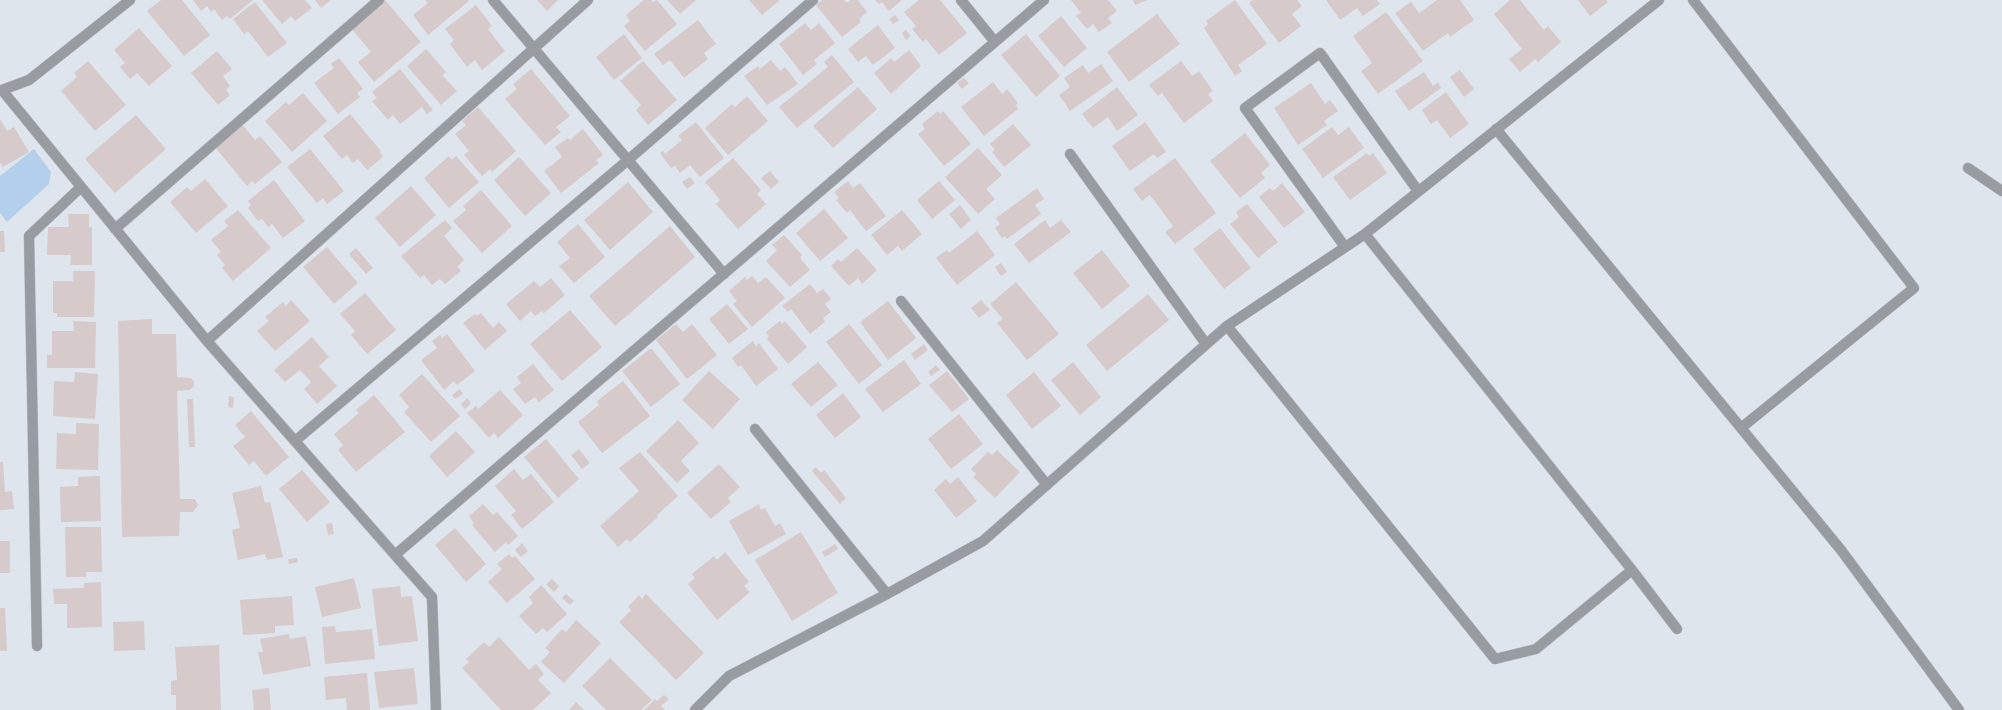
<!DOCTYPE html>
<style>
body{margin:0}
canvas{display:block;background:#dee5ed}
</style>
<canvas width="2002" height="710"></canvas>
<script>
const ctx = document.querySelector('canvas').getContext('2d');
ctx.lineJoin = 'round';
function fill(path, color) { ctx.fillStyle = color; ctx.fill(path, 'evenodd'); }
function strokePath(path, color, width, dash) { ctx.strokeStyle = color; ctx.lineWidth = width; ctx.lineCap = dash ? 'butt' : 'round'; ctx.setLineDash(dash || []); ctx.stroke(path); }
fill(new Path2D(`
 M34 149 51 172 49 184 7 222 0 213V176Z`), '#b3cfec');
fill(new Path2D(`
 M161 0H182L210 35 184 56 147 11Z
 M193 0H253L230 19 227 16 222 20 214 9 211 12 207 6 201 11Z
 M262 0H305L312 8 295 21 291 16 282 24Z
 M315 0H331L321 8Z
 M383 0H385L421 42 374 82 358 62 371 52 351 28Z
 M425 0H468L469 1 428 35 413 15 428 3Z
 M537 0H558L547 11Z
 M644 0H651L653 2 657 0 677 24 645 51 624 26 630 21 626 15Z
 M667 0H696L680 14Z
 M749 0H780L762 15Z
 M822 0H844L847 3 851 0H858L867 12 859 19 861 22 842 37 816 5Z
 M875 0H902L889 11 882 2 879 4Z
 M919 0H940L967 33 939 55 926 39 923 42 912 29 916 26 904 12Z
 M1071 0H1108L1117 11 1108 18 1112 23 1099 32 1093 24 1087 29 1076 16 1081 13Z
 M1133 0H1148L1135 5Z
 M1235 0 1267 44 1238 65 1242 71 1235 76 1204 28 1208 24 1206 21Z
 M1253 0H1297L1302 6 1292 14 1301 26 1279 43 1249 3Z
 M1326 0H1377L1380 4 1363 16 1357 8 1340 20Z
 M1437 0H1460L1474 20 1450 37 1448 33 1423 51 1395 13 1411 2 1419 13Z
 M1510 0H1520L1544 30 1548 26 1561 42 1538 62 1535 59 1520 72 1509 59 1522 49 1494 14Z
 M1578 0H1606L1608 2 1590 16Z
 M255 2 287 43 268 57 248 31 244 34 233 19Z
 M476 5 492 26 488 29 505 51 482 70 475 60 467 67 450 44 454 40 445 29Z
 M1386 12 1423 61 1378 94 1361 71 1372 63 1353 36Z
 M1157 14 1180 44 1129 82 1107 52Z
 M895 15 899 20 893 24 889 19Z
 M1061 16 1087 48 1064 67 1038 36Z
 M698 20 716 44 704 53 708 59 684 78 670 60 663 65 654 54Z
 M805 23 811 30 819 23 835 43 814 60 817 64 803 75 779 44Z
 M878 25 895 48 873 65 866 56 858 62 848 49Z
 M139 28 172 66 149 86 137 73 130 79 120 67 125 63 114 50Z
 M906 30 911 36 906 40 902 33Z
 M624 34 642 58 614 80 596 57Z
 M1026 34 1060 76 1036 97 1001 55Z
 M426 49 446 72 442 75 457 91 441 105 407 66Z
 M909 50 921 66 891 94 874 73 891 58 894 62Z
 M217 51 232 69 223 76 230 86 226 90 230 95 218 105 191 73Z
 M832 55 854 82 797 128 779 107 828 67 824 62Z
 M339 58 363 89 357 93 360 97 338 114 314 83 334 68 331 64Z
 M771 60 780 71 785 67 798 84 767 105 744 76 758 66 760 69Z
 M88 61 126 105 95 131 61 91 77 77 74 73Z
 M643 61 677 100 648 125 636 110 641 105 620 81Z
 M1181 61 1192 76 1199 71 1213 91 1208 94 1213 101 1184 123 1162 93 1158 96 1149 85Z
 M1101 64 1113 81 1070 111 1059 95 1070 87 1064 78 1083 65 1088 73Z
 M400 69 433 110 427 114 422 107 400 124 393 115 388 120 372 101 377 98 372 92Z
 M531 69 570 116 556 127 561 132 545 145 505 99 517 89 513 84Z
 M1460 70 1474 89 1464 97 1450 77Z
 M1424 72 1433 86 1438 82 1441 88 1409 111 1395 91Z
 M964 78 969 83 962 89 957 83Z
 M993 82 1002 94 1007 89 1018 103 1016 105 1018 109 984 136 961 107Z
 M1311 83 1325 104 1330 100 1338 111 1324 121 1327 125 1298 145 1274 108Z
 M858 87 877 109 833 148 813 126Z
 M1117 87 1138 115 1117 131 1108 117 1093 128 1082 114Z
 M1446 92 1469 124 1450 138 1437 120 1431 124 1422 110Z
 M303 93 327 121 292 152 265 121 286 102 289 105Z
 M747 96 768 121 728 155 705 128 732 104 735 107Z
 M478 107 516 151 492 172 490 169 482 176 464 155 469 151 455 134 466 125 462 121Z
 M938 111 940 114 943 111 971 144 944 166 918 134 925 129 922 124Z
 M350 114 381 151 380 152 383 157 367 170 358 159 353 163 347 155 342 159 323 136Z
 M136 115 166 149 115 193 85 159Z
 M0 119 7 131 14 127 29 152 3 167 0 163Z
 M696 122 724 158 700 177 690 165 680 173 675 166 671 168 660 153 663 151 665 154 682 140 678 136Z
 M1145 122 1166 152 1157 158 1154 154 1130 171 1112 146Z
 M241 123 255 140 260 136 282 162 255 184 252 181 247 186 214 146Z
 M1013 124 1031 145 1004 167 992 152 995 150 990 144Z
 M1332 127 1338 135 1349 127 1364 148 1323 178 1302 149Z
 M583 129 603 155 596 160 599 163 561 193 544 171 562 157 555 147 568 138 570 140Z
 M1245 133 1270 165 1261 173 1265 178 1240 198 1210 161Z
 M978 148 1002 175 986 189 995 199 978 214 945 177Z
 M310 149 344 191 327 204 323 198 317 203 287 167Z
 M1367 153 1369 156 1373 153 1387 173 1350 200 1333 177Z
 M449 156 452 160 456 156 479 182 449 208 424 178Z
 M519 157 551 193 525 216 494 180Z
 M733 158 761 190 757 194 766 204 738 229 716 204 720 200 705 182Z
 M1175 158 1216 213 1175 244 1165 232 1173 226 1150 195 1142 201 1133 189Z
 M770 171 779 182 771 189 761 178Z
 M690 177 695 183 687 189 682 182Z
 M205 179 228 206 196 233 170 202 187 187 191 191Z
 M274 180 305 221 283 238 272 224 268 227 262 219 258 221 248 208 251 205 248 201Z
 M848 181 853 188 860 183 886 216 866 231 850 210 847 213 836 200 839 198 834 192Z
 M939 181 955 200 932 219 917 200Z
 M628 182 653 212 610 250 584 220Z
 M1282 183 1305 212 1284 228 1259 197 1270 188 1273 191Z
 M411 186 436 215 400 247 375 218Z
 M1037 188 1044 199 1035 205 1041 214 1007 239 1005 236 1002 238 995 228 1000 224 996 218Z
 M481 190 512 226 482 253 453 221 466 210 463 206Z
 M1247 204 1278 242 1258 258 1230 224 1239 217 1236 212Z
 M960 205 971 220 961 229 949 214Z
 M824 209 848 238 820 261 796 233Z
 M238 210 271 248 233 281 222 268 225 265 217 255 221 252 211 240 228 226 224 221Z
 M902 210 922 234 902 251 898 246 887 255 871 235Z
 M68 214H89V227H92V265H70L71 255H47L48 227H69Z
 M445 220 452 228 444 236 464 260 457 267 461 271 445 284 440 279 432 285 424 275 420 278 401 256Z
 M1045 220 1050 228 1061 220 1071 232 1029 263 1014 244Z
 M578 224 605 257 574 283 559 266 570 258 557 242Z
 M670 226 695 257 615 326 589 296Z
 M1220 228 1251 268 1224 289 1193 249Z
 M0 231H4L5 252H0Z
 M977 231 995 255 957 285 936 258 947 250 949 253Z
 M784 235 802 255 800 258 810 270 790 287 766 261 777 250 772 245Z
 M327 247 358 283 334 304 303 267Z
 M356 248 373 268 366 274 349 254Z
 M857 248 877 270 862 284 858 278 849 286 831 266 838 259 841 262Z
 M1102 250 1130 286 1102 309 1073 273Z
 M1001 263 1007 272 1001 276 995 267Z
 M73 271H95L94 317H57V313H53V281H73Z
 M752 276 758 283 766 277 785 298 752 327 733 304 737 301 729 291 745 277 747 280Z
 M551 278 565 295 544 313 542 311 535 316 531 311 520 321 506 304 534 281 540 287Z
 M1016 282 1059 334 1027 360 997 323 1003 319 990 304Z
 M810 284 817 293 823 289 831 299 825 304 831 312 823 318 825 322 810 334 791 309 788 312 782 306Z
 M365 293 396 330 367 354 351 335 355 331 340 314Z
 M1148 294 1169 320 1107 371 1086 345Z
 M291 300 310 321 275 351 257 331 269 321 265 317 283 302 286 306Z
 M981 300 990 310 979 318 971 308Z
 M888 301 916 338 888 360 860 322Z
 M727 304 748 329 729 344 709 319Z
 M570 310 602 347 562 381 530 344Z
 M481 313 493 328 499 322 507 331 485 350 463 323 475 314 477 316Z
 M152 319V334H176L177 377 191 378 194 382V386L190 390 177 391 180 499H195L198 505 193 512H180L179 536 122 537 118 321Z
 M73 321 96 322 95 368H47V355H52V331H74Z
 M780 321 782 324 785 321 807 347 788 364 767 339 769 336 766 332Z
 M676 324 683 332 692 324 717 355 687 379 656 340Z
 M849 324 882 365 859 384 826 342Z
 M447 334 475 371 457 385 454 381 444 390 421 360 437 348 432 341 440 335 442 338Z
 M312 337 329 357 319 366 337 386 317 404 304 389 311 382 300 370 285 382 274 370Z
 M753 341 756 346 759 343 778 369 756 386 741 365 738 367 732 358Z
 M924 344 928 350 915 360 911 354Z
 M651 348 680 384 651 407 622 371Z
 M904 360 921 384 883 412 865 389Z
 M818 362 838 385 811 407 791 384Z
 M1073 362 1101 397 1080 415 1051 380Z
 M533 364 554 390 539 402 535 397 525 404 513 389 521 383 517 377Z
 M936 365 940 370 931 376 928 372Z
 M709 371 740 399 713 429 682 400Z
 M947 371 969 399 952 412 929 385Z
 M75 372 98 374 95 419 53 416 54 381 74 382Z
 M1034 372 1061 406 1032 429 1006 395Z
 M422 374 460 416 431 442 404 412 409 407 399 395Z
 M623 381 650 416 602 453 578 422 599 405 597 401Z
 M460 389 463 394 455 399 452 395Z
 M500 390 523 415 498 438 494 433 489 438 467 413 476 406 478 409Z
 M843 393 861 417 835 438 816 415Z
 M374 395 405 432 356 472 338 450 343 445 334 434 359 413 356 410Z
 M229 396 234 397 233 408 228 407Z
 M467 398 471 403 465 409 461 404Z
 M187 399H193L195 447H189Z
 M251 411 289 457 266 476 254 461 249 465 233 446 245 437 235 425Z
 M959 414 983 444 951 469 928 439Z
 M678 420 699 443 681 461 690 471 677 483 646 451Z
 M76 423 99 424 98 470 56 469 57 433 76 434Z
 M456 431 475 452 447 477 429 456Z
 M546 439 579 479 558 498 524 457Z
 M579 449 590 463 582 469 571 455Z
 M997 450 1020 472 995 498 973 477 976 474 971 469 988 452 992 455Z
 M640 452 678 496 657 515 658 517 630 542 627 539 618 547 600 526 639 491 619 468Z
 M0 462H3L5 492 12 491 14 509 0 510Z
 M719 464 740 487 728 498 731 502 711 519 687 493Z
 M816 467 821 473 824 470 846 498 840 504 812 471Z
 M514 469 523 480 531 474 554 502 522 529 511 515 516 511 495 486Z
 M302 470 330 502 307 522 279 489Z
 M100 476 101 521 61 522 60 487 78 486V477Z
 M958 477 977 501 956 518 934 490 946 479 950 484Z
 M261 486 265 503 270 502 283 557 267 560 265 554 238 560 232 530 240 528 232 493Z
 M483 504 493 515 497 512 518 536 508 545 506 542 495 552 472 525 474 523 469 516Z
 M759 504 761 510 765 508 775 526 780 523 786 534 748 555 729 521Z
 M332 523 334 534 328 535 326 524Z
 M65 527H101L102 572H86V577H66Z
 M455 528 486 564 466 582 435 545Z
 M801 532 838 593 792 621 755 560Z
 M0 541H10V573H0Z
 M522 543 528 551 521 557 515 550Z
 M835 544 838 549 825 557 822 552Z
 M725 552 749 582 744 586 750 592 717 620 688 584 695 578 692 574 714 556 717 560Z
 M509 554 512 558 515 556 535 579 507 603 488 582 502 569 497 564Z
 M297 558 298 562 289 564 288 559Z
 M354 578 361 608 322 617 315 587Z
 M552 579 559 586 554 592 546 584Z
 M101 582 102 627 67 628V604H54L53 589 84 588V583Z
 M541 585 567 614 547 632 543 628 536 634 519 616 533 603 529 597Z
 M400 586 401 597 412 596 418 641 379 646 372 589Z
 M566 594 574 601 570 605 562 598Z
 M646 594 704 653 676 680 619 622 631 610 628 607 639 595 642 599Z
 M292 596 294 625 275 626V633L243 635 240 600Z
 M0 608H5L7 651H0Z
 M576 620 601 643 564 683 541 662 550 652 545 648 562 629 566 632Z
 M144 621 145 650 114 651 113 622Z
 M335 626 336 632 372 629 375 659 325 664 322 627Z
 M289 634 290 639 306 636 311 666 263 675 258 652H263L260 639Z
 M499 637 529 670 536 664 544 674 538 680 551 693 533 710H501L462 668 469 662 466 659 484 642 489 647Z
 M219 645 221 710H176V695H171V681L177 680 175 647Z
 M610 658 652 700 641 710H606L582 686Z
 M414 668 418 704 379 708 374 672Z
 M367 673 370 710H347L346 698 326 700 324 677Z
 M269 688 271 710H254L252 690Z
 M664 695 669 699 661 706 665 710H644L655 699 657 701Z
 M576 702 584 710H569Z`), '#d6cacb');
const minor = new Path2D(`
 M130 0 29 80 2 90 207 341 395 555
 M493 0 724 274
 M961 0 995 42
 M1693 0 1914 288 1741 428
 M1496 129 1841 550 1959 710
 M1070 154 1206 344
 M1968 168 2002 191
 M115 229 379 0
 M1365 234 1632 570 1677 629
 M1345 247 1245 108 1320 53 1418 191
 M901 301 1047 485
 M1227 326 1495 659 1536 649 1632 570
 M207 341 588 0
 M755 429 887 594
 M295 441 628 160 813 0
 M37 646 29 236 81 187
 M436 710 432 597 395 555 1044 0
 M695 710 729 676 887 594 983 541 1227 326 1365 234 1659 0`);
strokePath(minor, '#bbc1c8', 11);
strokePath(minor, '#989b9f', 10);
</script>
